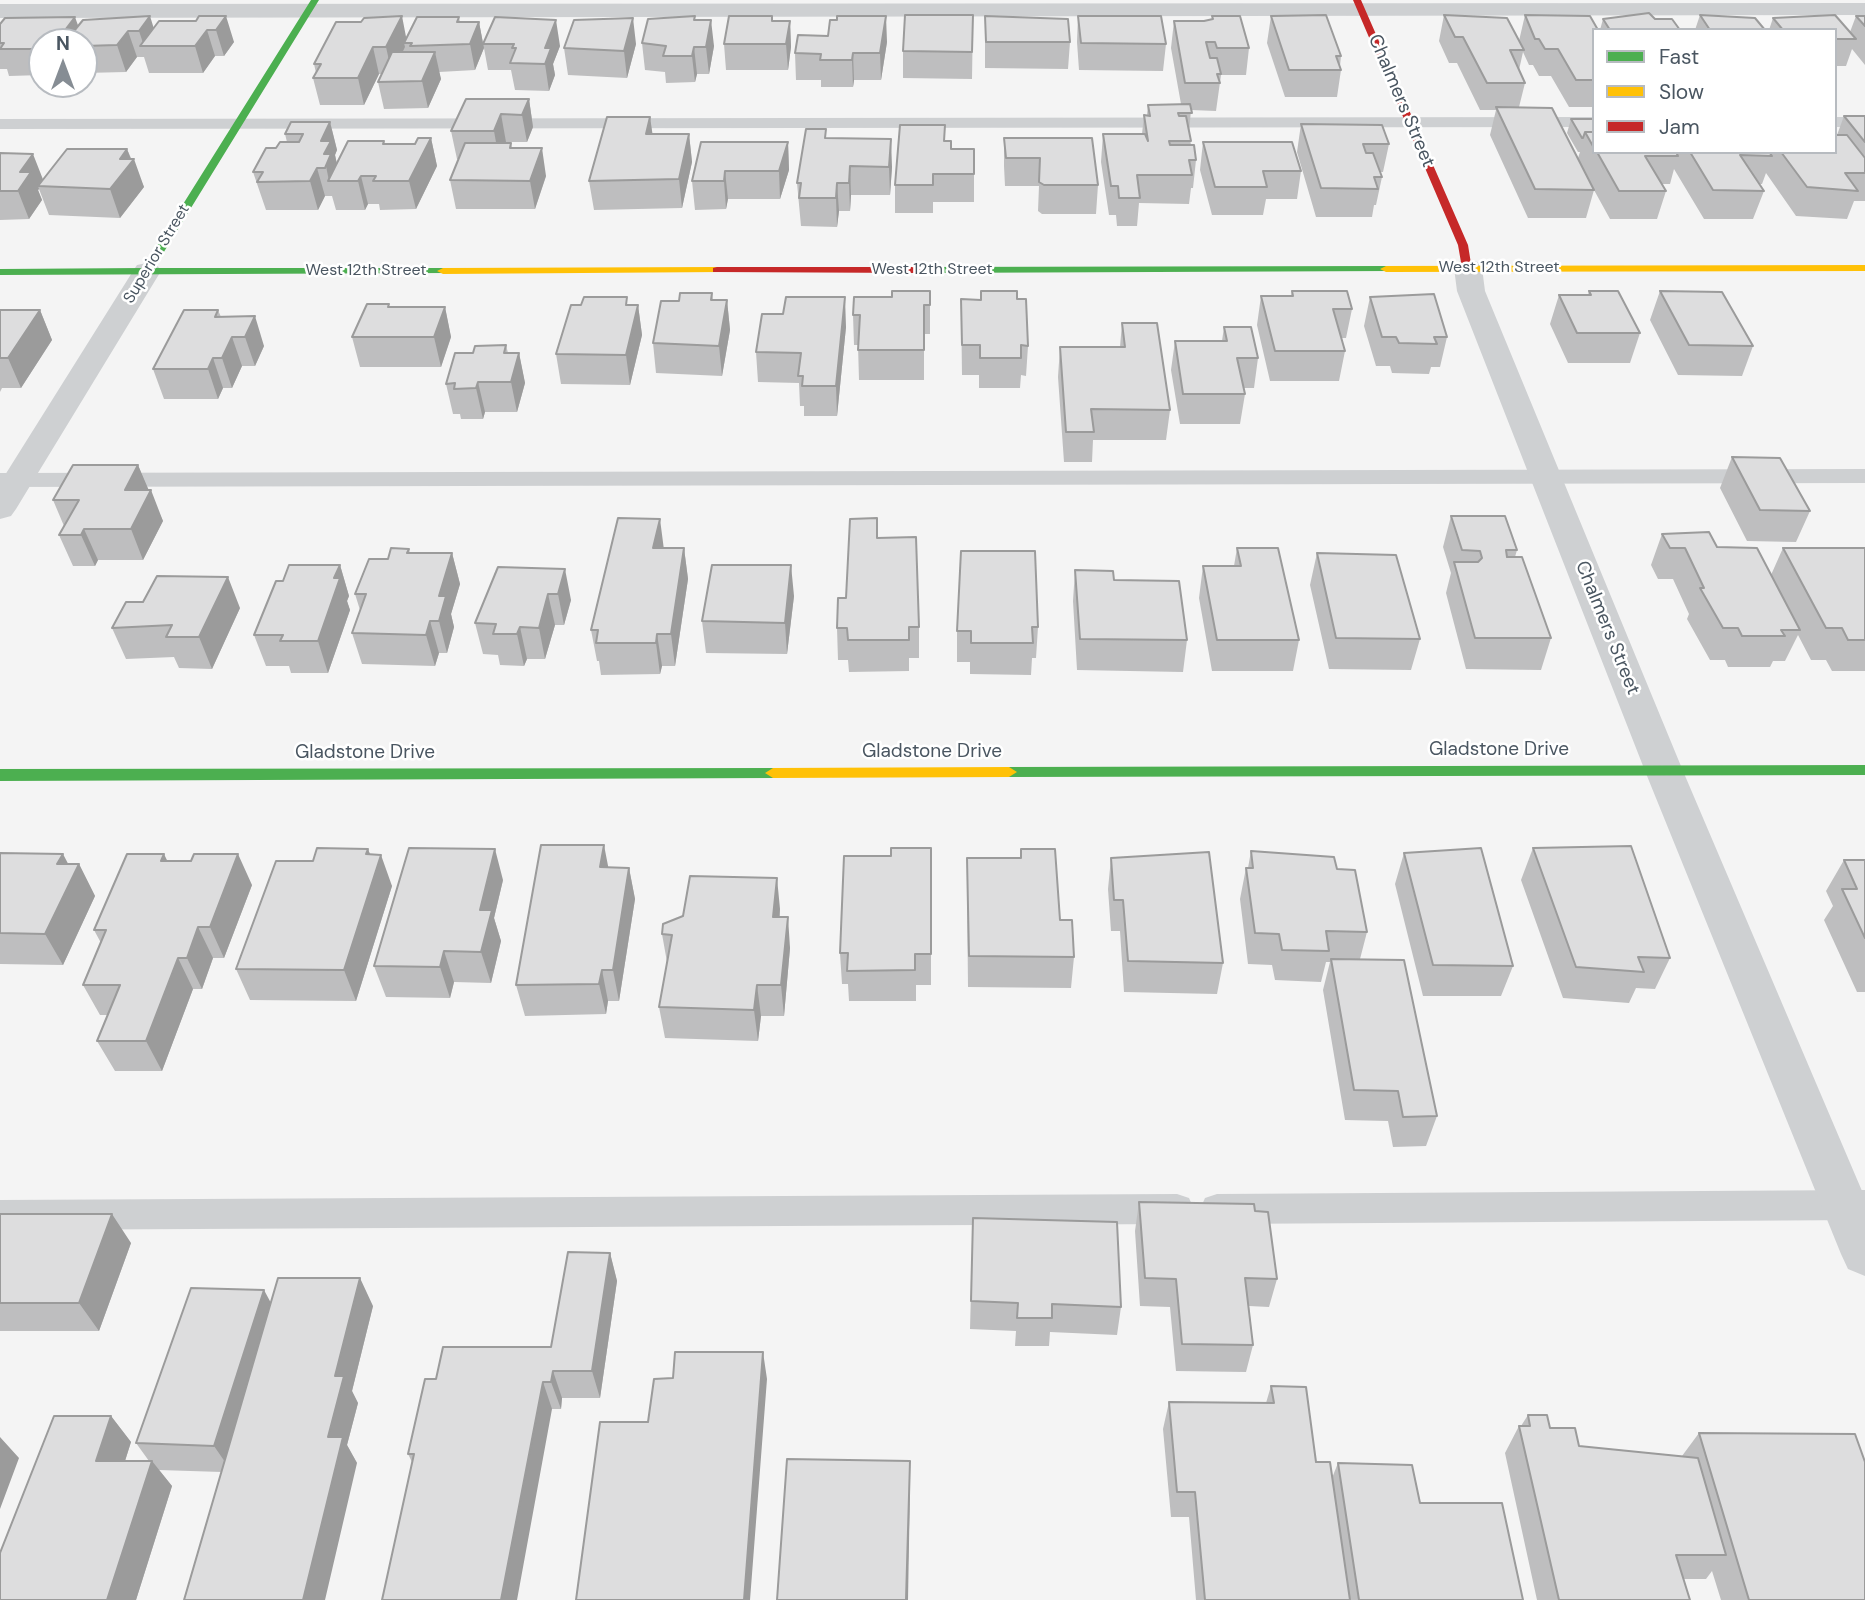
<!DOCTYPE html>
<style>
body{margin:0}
#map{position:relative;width:1865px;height:1600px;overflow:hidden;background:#f4f4f4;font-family:"DM Sans",sans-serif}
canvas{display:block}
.legend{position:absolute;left:1592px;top:28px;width:245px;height:126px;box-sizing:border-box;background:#fff;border:2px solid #b7bbc0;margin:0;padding:9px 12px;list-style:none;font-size:21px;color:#4a5661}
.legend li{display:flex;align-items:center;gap:14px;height:35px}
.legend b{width:35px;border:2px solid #b7bbc0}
.north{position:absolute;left:28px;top:28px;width:70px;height:70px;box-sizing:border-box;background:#fff;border:2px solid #b7bbc0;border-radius:50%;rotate:0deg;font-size:19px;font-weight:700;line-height:28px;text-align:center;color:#4a5661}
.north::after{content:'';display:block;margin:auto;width:24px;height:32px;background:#868d94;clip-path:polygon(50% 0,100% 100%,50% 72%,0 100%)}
</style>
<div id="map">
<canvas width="1865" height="1600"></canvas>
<ul class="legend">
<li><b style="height:9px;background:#4caf50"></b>Fast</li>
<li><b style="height:9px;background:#ffc107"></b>Slow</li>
<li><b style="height:9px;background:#c62828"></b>Jam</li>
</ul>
<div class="north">N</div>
</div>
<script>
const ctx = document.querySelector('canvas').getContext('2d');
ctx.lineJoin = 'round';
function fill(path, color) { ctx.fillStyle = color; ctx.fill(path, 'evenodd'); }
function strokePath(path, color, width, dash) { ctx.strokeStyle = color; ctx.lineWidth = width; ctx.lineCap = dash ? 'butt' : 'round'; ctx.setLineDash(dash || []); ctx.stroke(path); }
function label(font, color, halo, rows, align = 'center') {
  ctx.font = font + ' "DM Sans",sans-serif'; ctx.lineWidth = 5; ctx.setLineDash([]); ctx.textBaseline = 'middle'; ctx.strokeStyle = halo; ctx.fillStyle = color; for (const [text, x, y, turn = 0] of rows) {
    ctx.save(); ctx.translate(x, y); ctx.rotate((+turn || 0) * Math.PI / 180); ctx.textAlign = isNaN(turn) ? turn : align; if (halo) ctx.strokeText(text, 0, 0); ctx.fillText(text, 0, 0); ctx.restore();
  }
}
fill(new Path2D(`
 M1594 117V127L0 129V119Z
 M1835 117H1865V127H1835Z
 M1865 469V483L0 487V473Z
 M1865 1190V1220L1217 1224 1205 1220 1200 1209 1205 1198 1217 1194Z
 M1177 1194 1189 1198 1194 1209 1189 1220 1177 1224 0 1230V1200Z`), '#ced0d2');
fill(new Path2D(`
 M1865 3V15L0 18V4Z
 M1468 260 1478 262 1482 268 1485 291 1683 771 1865 1198V1276L1848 1269 1841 1254 1645 771 1457 291 1454 268 1458 262Z
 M147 263 157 265 161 271 16 509 11 516 0 519V483L133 271 137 265Z`), '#ced0d2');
fill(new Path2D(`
 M311 0H319L154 268H443L449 271 447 273 0 275V269L143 268Z
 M1386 266 1390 267V271L919 273 913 270 919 267Z
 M1865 765V775L1009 777 1001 772 1009 767Z
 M773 768 781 773 773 778 0 781V769Z`), '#4caf50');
fill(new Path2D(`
 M1865 265V271L1386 272 1380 269 1386 266Z
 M717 267 721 268V272L443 274 437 271 443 268Z
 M1009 767 1017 772 1009 777 773 778 765 773 773 768Z`), '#ffc107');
fill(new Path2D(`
 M1353 0H1361L1468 245 1472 270 1462 268 1458 245Z
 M717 267H919L925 270 919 273 713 272V268Z`), '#c62828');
fill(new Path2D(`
 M973 15 972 79 903 78V51Z
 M1444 15 1519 41 1525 15 1594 30V107H1569L1551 76H1539L1533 65H1529L1523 52 1519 70 1525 83 1519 107 1578 158 1580 152H1578L1567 133 1571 119H1594V152H1835L1837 135 1844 116H1865V201H1854L1847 219 1796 216 1766 173 1762 184H1759L1764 191 1753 219H1704L1674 169 1670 184H1662L1666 191 1657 219H1610L1594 190 1586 218H1528L1490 135 1496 110H1480L1457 63H1449L1439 41Z
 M1700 15 1765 30H1695Z
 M199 16 234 42 224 56H215L203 73H149L144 57H137L126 72 84 73V42H42V75L9 76 7 69H0V24L154 28 196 21Z
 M695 16V20L714 46 709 74H697L695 82 666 83 665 72 645 70 642 43Z
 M985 16 1070 42 1068 69 985 68Z
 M1078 16 1166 44 1163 71 1079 70 1077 42Z
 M1212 16 1249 48 1246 75H1221L1216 111 1191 110 1189 133 1191 145 1196 160 1193 188H1191L1189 204 1139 203 1137 226H1117L1116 215H1109L1101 162 1103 134H1142L1144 115H1147L1148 105 1181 104 1171 48 1174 21H1204L1212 19Z
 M1271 16 1341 56 1340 66 1341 70 1337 97H1285L1267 43Z
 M1856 16H1865V65L1852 49 1846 66H1835V30H1769L1773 18 1850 32Z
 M459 17 460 22H479L483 44 495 17 560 46 553 64 555 75 549 91 515 90 511 70H488L484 48 475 70 439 72 441 79 428 108 384 109 378 82 382 74H379L364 105H320L313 78 316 73 314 64 407 38Z
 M1603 19H1655L1680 30H1600Z
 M772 21H790L791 47 788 70H726L724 44Z
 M887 42 881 80H854L853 87H821V80H796L795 53Z
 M636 44 627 78 568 75 564 48Z
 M529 99 533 127 527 142H506V143H511L512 148 546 176 535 209H456L450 180 459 159H457L451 131Z
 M650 117 652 134H689L692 162 682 208 594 210 589 181Z
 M330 122 337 150 335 155 337 164 384 141 385 144H415L431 138 437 166 416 209 380 210 379 204H368L365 210H336L332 196H325L318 210H266L253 172 287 142 285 134Z
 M1301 124 1389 144 1383 172H1380L1382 177 1376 205H1374L1372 217H1316L1297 152Z
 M827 138 892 167 890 195H851L850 211H839L837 227 801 226 797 183Z
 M1004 138 1098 185 1096 214H1042L1038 211 1039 186H1005L1004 166Z
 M945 141 974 174V202H933V213H895V185Z
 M788 142 789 170 780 199H728L726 209 695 210 692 181Z
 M1203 142 1301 171 1297 199H1266L1263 215H1212L1200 170Z
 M127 149 144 187 120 218 49 215 39 189 38 190 42 200 29 219 0 220V153L43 180Z
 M930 291V334H924V380H859L858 345H854L853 315 892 297Z
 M1292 291 1352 309 1346 338H1341L1345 351 1339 381H1270L1257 325 1261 296H1291Z
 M1589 291 1640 333 1630 363H1568L1550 324 1559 295H1588Z
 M1660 291 1753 346 1742 376 1678 375 1650 320Z
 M712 293 713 300H727L730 330 722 376 656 373 653 343 679 301Z
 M1370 297 1447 337 1440 367H1431L1429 374 1392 373 1390 366H1376L1364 326Z
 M961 299H1017L1028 346 1026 376 1021 375 1020 388H979V375H962Z
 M628 305H638L642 335 630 385 561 384 556 354Z
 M390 307H445L451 337 441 367H360L352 337Z
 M0 310H40L52 340 21 388H2L0 392Z
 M218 310 221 317 264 346 255 366H242L232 388H223L218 399H164L153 369Z
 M1122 323 1170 410 1166 440H1093L1092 462H1064L1058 377 1060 347H1120Z
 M846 327 837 416H804V406H800L799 383 758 382 756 352Z
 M1224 327 1258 358 1254 388H1243L1245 394 1240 424H1180L1171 370 1175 341H1222Z
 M506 345 508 353H519L525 383 517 412H485L483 419H461L460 414H453L446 384Z
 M1732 457 1810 511 1796 542 1747 541 1720 488Z
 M138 465 148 490 163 521 143 560H98L95 566H73L59 535 64 526 53 500Z
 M1451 516 1517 550 1515 557 1551 638 1541 670 1466 669 1446 593 1451 573 1443 547Z
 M877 518 878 538 919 627V658H909V671L849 672 848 660H838L837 628 846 598Z
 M1662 534 1717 547 1771 575 1783 548H1865V671H1832L1826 660H1811L1798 635 1785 661H1773L1770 667H1728L1725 660H1710L1687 619 1689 614 1673 579H1658L1651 565Z
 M664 548H684L688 579 675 666H662L660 674 601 675 599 661H597L591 630Z
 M1237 548 1299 640 1293 671H1212L1199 598 1203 566H1234Z
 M409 549 410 553H452L460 584 451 614 454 627 447 653H439L435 666 362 664 352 633 360 610 355 594 388 559Z
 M1317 553 1420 639 1411 670 1329 669 1310 585Z
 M340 565 349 596 347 601 350 610 328 673H291L289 666H266L254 635 283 581Z
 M498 567 571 600 564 625H555L545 659H527L524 666 500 665 498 655 483 654 475 623Z
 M1075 570 1114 580 1187 640 1183 672 1077 670 1073 601Z
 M794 596 787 654 706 653 702 621Z
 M240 608 212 669 179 668 174 657 126 659 112 628Z
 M1038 627 1036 658H1032L1031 675 970 674V662H957V631Z
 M931 848V985H916V1001H849L848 984H842L840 953 891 856Z
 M1533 848 1670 958 1655 989 1636 988 1629 1003 1563 998 1521 880Z
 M368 849 370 854 392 886 356 1001 250 1000 236 969 313 861Z
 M1021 849 1060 920 1074 957 1071 988 968 987 967 890V858H1020Z
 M1251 851 1337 869 1367 932 1360 959 1437 1116 1426 1146 1393 1147 1388 1121 1345 1120 1323 990 1330 962H1326L1321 982 1275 980 1272 965 1248 964 1240 899 1246 868H1248Z
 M0 853 68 864H79L95 896 63 965 0 964Z
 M1404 853 1513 966 1501 996H1423L1395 884Z
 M1111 858 1223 963 1217 994 1124 992 1120 931H1111L1108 889Z
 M1844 860H1865V992H1857L1824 920 1833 906 1826 891Z
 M167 861 252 885 224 958H213L202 989H193L162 1071H115L97 1041 108 1015H100L83 985 101 943 94 930Z
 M608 867 629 868 635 899 619 1001H608L606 1014 525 1016 516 985Z
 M503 880 494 918 501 941 491 983 454 982 450 998 386 997 374 966Z
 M780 909V917L790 948 784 1016H761L758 1041 665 1038 659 1007 667 962 662 934Z
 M1139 1202 1255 1211 1277 1279 1269 1307 1249 1306 1253 1345 1246 1372 1176 1371 1170 1307 1140 1306 1135 1231Z
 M0 1214 131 1243 99 1331H0Z
 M973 1218 1121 1307 1117 1335 1050 1332 1049 1346H1015L1016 1331 970 1329Z
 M610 1253 617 1281 600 1398H562L561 1409H552L412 1462 408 1454 436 1379 551 1347Z
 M271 1303 373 1306 352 1391 358 1403 347 1445 357 1463 222 1472 159 1470 172 1486 136 1600H0L111 1416 131 1442 125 1461H149L136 1443Z
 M1271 1386 1316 1462 1332 1478 1338 1463 1420 1503 1523 1600H1196L1189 1517H1171L1163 1429 1169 1402 1266 1403Z
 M1528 1415 1579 1446 1682 1456 1699 1433 1865 1600H1721L1712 1571 1706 1579H1683L1690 1600H1537L1505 1453 1519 1426H1521Z`), '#bebebf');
fill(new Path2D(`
 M150 16 158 42 144 46 139 31Z
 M226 16 234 42 224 56 216 30Z
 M402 16 407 42 404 43 405 47 392 74 386 47Z
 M886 16 887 42 881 80 880 53Z
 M75 17 84 42H60L59 38Z
 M633 18 636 44 627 78 624 51Z
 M556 20 560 46 553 64 555 75 549 91 545 64V48Z
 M711 20 714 46 709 74 706 47Z
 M790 21 791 47 788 70 786 44Z
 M479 22 484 48 475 70 470 44Z
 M207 30 215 56 203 73 195 46Z
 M128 31 137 57 126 72 117 45Z
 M42 43V61L38 49Z
 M373 47 379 74 364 105 358 78Z
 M694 47 697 74 695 82 692 56Z
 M435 52 441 79 428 108 422 81Z
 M853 53 854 80 853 87 852 60Z
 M529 99 533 127 527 142 522 115Z
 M501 114 506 142 499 159 494 131Z
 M650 117 654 144 646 134Z
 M330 122 337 150 335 155 338 169 332 182 331 181H329L321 141Z
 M689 134 692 162 682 208 679 179Z
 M431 138 437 166 416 209 409 181Z
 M891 139 892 167 890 195 889 167Z
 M788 142 789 170 780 199 779 171Z
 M542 148 546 176 535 209 530 181Z
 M127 149 132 162 134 159 144 187 120 218 110 189 120 159Z
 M33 154 44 182 38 186 39 189 38 190 42 200 29 219 18 191 20 172Z
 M850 166 851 195 850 211 849 183Z
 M317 168 325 196 318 210 310 181Z
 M725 171 728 199 726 209 724 181Z
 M361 176 368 204 365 210 358 181Z
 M837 183 839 211 837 227 836 198Z
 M845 297 846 327 837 416 836 386Z
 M727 300 730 330 722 376 719 346Z
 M638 305 642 335 630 385 626 355Z
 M445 307 451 337 441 367 434 337Z
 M40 310 52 340 21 388 8 358Z
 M255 316 264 346 255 366 245 337Z
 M232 337 242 366 232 388 222 358Z
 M519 353 525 383 517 412 511 382Z
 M213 358 223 388 218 399 208 369Z
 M478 382 485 412 483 419 476 388Z
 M138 465 150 493 151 490 163 521 143 560 131 529 125 490Z
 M660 519 664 550 653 548Z
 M84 529 98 560 95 566 81 535Z
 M684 548 688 579 675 666 671 634Z
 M452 553 460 584 451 614 454 627 447 653 439 621V596Z
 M340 565 349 596 347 601 350 610 328 673 318 641 334 578Z
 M791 565 794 596 787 654 785 623Z
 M565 569 571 600 564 625 558 594Z
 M228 577 240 608 212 669 199 637Z
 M548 594 555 625 545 659 539 628Z
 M430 621 439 653 435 666 426 635Z
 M520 627 527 659 524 666 517 634Z
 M657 634 662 666 660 674 656 643Z
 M604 845 610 876 600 867Z
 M368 849 376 871 381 855 392 886 356 1001 344 970 366 854Z
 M495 849 503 880 494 918 501 941 491 983 481 952 480 910Z
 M63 854 74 875 79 864 95 896 63 965 45 934 57 864Z
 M164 854 179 885 161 861Z
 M238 854 252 885 224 958 210 927Z
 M629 868 635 899 619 1001 613 970Z
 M777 878 780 909 776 948 773 917Z
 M788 917 790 948 784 1016 781 985Z
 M198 927 213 958 202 989 187 958Z
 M444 951 454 982 450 998 440 967Z
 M178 958 193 989 162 1071 146 1041Z
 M602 970 608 1001 606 1014 599 984Z
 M757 985 761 1016 758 1041 754 1010Z
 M112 1214 131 1243 99 1331 79 1303Z
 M610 1253 617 1281 600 1398 592 1371Z
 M360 1278 373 1306 352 1391 358 1403 347 1445 357 1463 325 1600H303L328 1437 335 1376Z
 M264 1290 279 1318 232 1472 214 1446Z
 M763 1352 767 1379 750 1600H744Z
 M553 1371 562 1398 561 1409 551 1382Z
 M543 1382 552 1409 517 1600H501Z
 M111 1416 131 1442 117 1486 96 1461Z
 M0 1437 19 1458 0 1509Z
 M152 1461 172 1486 136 1600H107Z
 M910 1461V1486L908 1600H906Z`), '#9b9b9b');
const building = new Path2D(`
 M1649 13 1655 19H1672L1680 30H1610L1603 19Z
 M905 15H973L972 52 903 51Z
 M1326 15 1341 56H1336L1341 70H1289L1271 16Z
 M1444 15 1507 18 1524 50H1510L1525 83H1487L1463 37H1455Z
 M1525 15 1590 16 1598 30H1594V80H1576L1558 49H1545L1539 39H1535Z
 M1700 15 1755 18 1765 30H1710Z
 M1835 15 1856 39H1835V30H1783L1773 18Z
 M150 16 139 31H128L117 45 84 46V42H65L83 20Z
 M199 16H226L216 30H207L195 46H140L159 21H196Z
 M402 16 386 47H373L358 78H313L321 64H314L336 22H361L364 18Z
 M695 16 694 20H711L706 47H694L692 56H663L666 46 642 43 648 19Z
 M729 16H772V21H790L786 44H724Z
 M837 16H886L880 53H853L852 60H820L821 54 795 53 798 35 828 36 830 20H837Z
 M985 16 1068 19 1070 42H986Z
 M1078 16H1161L1166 44 1081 43Z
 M1212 16H1240L1249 48H1217L1215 42H1206L1210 58H1217L1221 74H1217L1220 83H1185L1174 21H1204L1213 19Z
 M1856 16H1865V26Z
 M75 17 59 38 45 39 38 49H0L4 43H0V24L5 18Z
 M417 17H459L457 22H479L470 44 410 46 412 43H404Z
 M495 17 556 20 545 48H551L545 64 510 63 516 48H512L514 44H483Z
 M633 18 624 51 564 48 574 20Z
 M392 52H435L422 81 378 82Z
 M466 99H529L522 115 501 114 494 131H451Z
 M1190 104 1192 113H1178L1179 116H1186L1191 141H1169L1170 145H1194L1196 160H1189L1192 175H1137L1140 198H1119L1118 186H1111L1103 134H1145L1148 141 1144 115 1150 116 1148 105Z
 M1496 107 1552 108 1594 190 1535 189Z
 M1844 116H1865V142Z
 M607 117H650L646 134H689L679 179 589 181Z
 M1571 119H1594V132H1585L1583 138H1582Z
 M291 122H330L321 141H331L324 154H331L325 168H317L310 181 257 182 263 172H253L266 148H276L280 142H299L303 134H285Z
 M1301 124 1382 125 1389 144H1363L1366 153H1373L1382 177H1374L1378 189 1321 188Z
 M900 125H945L944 141H951V149H974V174H933V185H895Z
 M806 129H826L825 138 891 139 889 167 850 166 849 183H837L836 198H799L801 183H797Z
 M1585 132H1594V148Z
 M1835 135H1847L1865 158V173H1845L1858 191 1807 187 1781 152H1835Z
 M418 138H431L409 181H373L376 176H361L358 181H328L348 141H384L383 144H415Z
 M1004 138H1092L1098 185H1044L1039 182 1040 158H1006Z
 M701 142H788L779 171H725L724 181H692Z
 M1203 142H1292L1301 171H1263L1267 187H1215Z
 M465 143H511L510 148H542L530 181 450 180Z
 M67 149H127L120 159H134L110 189 38 186Z
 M1597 152H1676L1678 156H1645L1666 191H1619Z
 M1690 152H1769L1772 156 1740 155 1764 191 1713 190Z
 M0 153 33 154 20 172H31L18 191H0Z
 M892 291H930V305H924V350H858L860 315H853L854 297H892Z
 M981 291H1017V299H1026L1028 346 1021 345V358H980V345H962L961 299 981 300Z
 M1292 291H1347L1352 309H1333L1345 351H1275L1261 296H1293Z
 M1589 291H1618L1640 333H1577L1559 295H1591Z
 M1660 291 1722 292 1753 346 1689 345Z
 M680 293H712L711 300H727L719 346 653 343 661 301H679Z
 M1434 294 1447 337H1434L1437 344 1399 343 1396 337H1382L1370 297Z
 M584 297H627L626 305H638L626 355 556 354 571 305H581Z
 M786 297H845L836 386H802L803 376H798L801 353 756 352 762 314H783Z
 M367 304H389L388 307H445L434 337H352Z
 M0 310H40L8 358H0Z
 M184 310H218L215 317 255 316 245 337H232L222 358H213L208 369H153Z
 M1122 323H1157L1170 410 1091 409 1094 432H1066L1060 347H1125Z
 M1224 327H1251L1258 358H1237L1245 394H1183L1175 341H1227Z
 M506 345 504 353H519L511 382H478L476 388 454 389 455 383 446 384 455 353H473L475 346Z
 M1732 457 1780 458 1810 511 1760 510Z
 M73 465H138L125 490H151L131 529H84L81 535H59L79 500H53Z
 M1451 516H1505L1517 550H1506L1507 557H1522L1551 638H1475L1454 562H1478L1482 558 1480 551 1462 550Z
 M618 518 660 519 653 548H684L671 634H657L656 643H596L598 630H591Z
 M877 518V538L916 537 919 627H909V640H848L847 628H837L838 598H846L850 519Z
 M1709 532 1717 547 1757 548 1800 630H1781L1785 636H1742L1738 628H1723L1700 588H1704L1685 548H1670L1662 534Z
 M391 548 409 549 407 553H452L439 596H446L439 621H430L426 635 352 633 366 594H355L369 559H388Z
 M1237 548H1278L1299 640H1217L1203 566H1241Z
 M1783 548H1865V640H1848L1842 628H1826Z
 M961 551H1035L1038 627H1032L1033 643H971V631H957Z
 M1317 553 1396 555 1420 639 1336 638Z
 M289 565H340L334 578H340L318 641H280L283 635H254L276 581H283Z
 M712 565H791L785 623 702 621Z
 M498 567 565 569 558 594H548L539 628 520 627 517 634H493L496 624 475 623Z
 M1075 570 1113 571 1114 580 1179 581 1187 640 1080 639Z
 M157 576 228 577 199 637H166L172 625 112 628 126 602H143Z
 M541 845H604L600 867 629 868 613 970H602L599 984 516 985Z
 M1631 846 1670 958 1638 957 1644 972 1576 967 1533 848Z
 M317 848 368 849 366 854 381 855 344 970 236 969 276 861H313Z
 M409 848 495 849 480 910H492L481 952 444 951 440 967 374 966Z
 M891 848H931V954H915V970L847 971 848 953H840L844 856H891Z
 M1481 848 1513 966 1433 965 1404 853Z
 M1021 849H1055L1060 920H1072L1074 957 969 956 967 858H1021Z
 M1251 851 1334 857 1337 869 1355 870 1367 932 1326 931 1329 951 1282 950 1279 934 1255 933 1246 868H1253Z
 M1209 852 1223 963 1128 961 1123 900H1114L1111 858Z
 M0 853 63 854 57 864H79L45 934 0 933Z
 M127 854H164L161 861H191L194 854H238L210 927H198L187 958H178L146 1041H97L120 985H83L106 930H94Z
 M1844 860H1865V938L1842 889H1857Z
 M690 876 777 878 773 917H788L781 985H757L754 1010 659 1007 672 935 662 934 663 924 683 916Z
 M1331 959 1404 960 1437 1116 1403 1117 1398 1091 1354 1090Z
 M1139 1202 1254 1204 1255 1211 1268 1212 1277 1279 1245 1278 1253 1345 1182 1344 1176 1279 1145 1278Z
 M0 1214H112L79 1303H0Z
 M973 1218 1117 1222 1121 1307 1052 1304V1318H1017L1018 1303 971 1301Z
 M568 1252 610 1253 592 1371H553L551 1382H543L501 1600H382L414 1454H408L425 1379H436L443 1347H551Z
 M278 1278H360L335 1376H344L328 1437H343L303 1600H184Z
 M191 1288 264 1290 214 1446 136 1443Z
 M675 1352H763L744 1600H576L600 1422H648L654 1379 673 1378Z
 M1271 1386 1306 1387 1316 1462H1330L1350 1600H1205L1195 1492H1177L1169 1402 1274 1403Z
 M1528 1415H1547L1550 1428H1575L1579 1446 1698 1458 1726 1555H1676L1690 1600H1559L1519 1426H1530Z
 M54 1416H111L96 1461H152L107 1600H0V1553Z
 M1699 1433 1855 1434 1865 1462V1600H1749Z
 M787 1459 910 1461 906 1600H777Z
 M1338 1463 1412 1465 1420 1503H1502L1523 1600H1359Z`);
fill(building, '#ddddde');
strokePath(building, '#9b9b9b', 2);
label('16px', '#4a5661', '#fff', [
 ["Superior Street",157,254,-59],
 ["West 12th Street",1499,268],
 ["West 12th Street",932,270],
 ["West 12th Street",366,271]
]);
label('19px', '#4a5661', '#fff', [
 ["Chalmers Street",1401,101,67],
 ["Chalmers Street",1607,628,68],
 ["Gladstone Drive",1499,750],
 ["Gladstone Drive",932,752],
 ["Gladstone Drive",365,753]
]);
</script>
